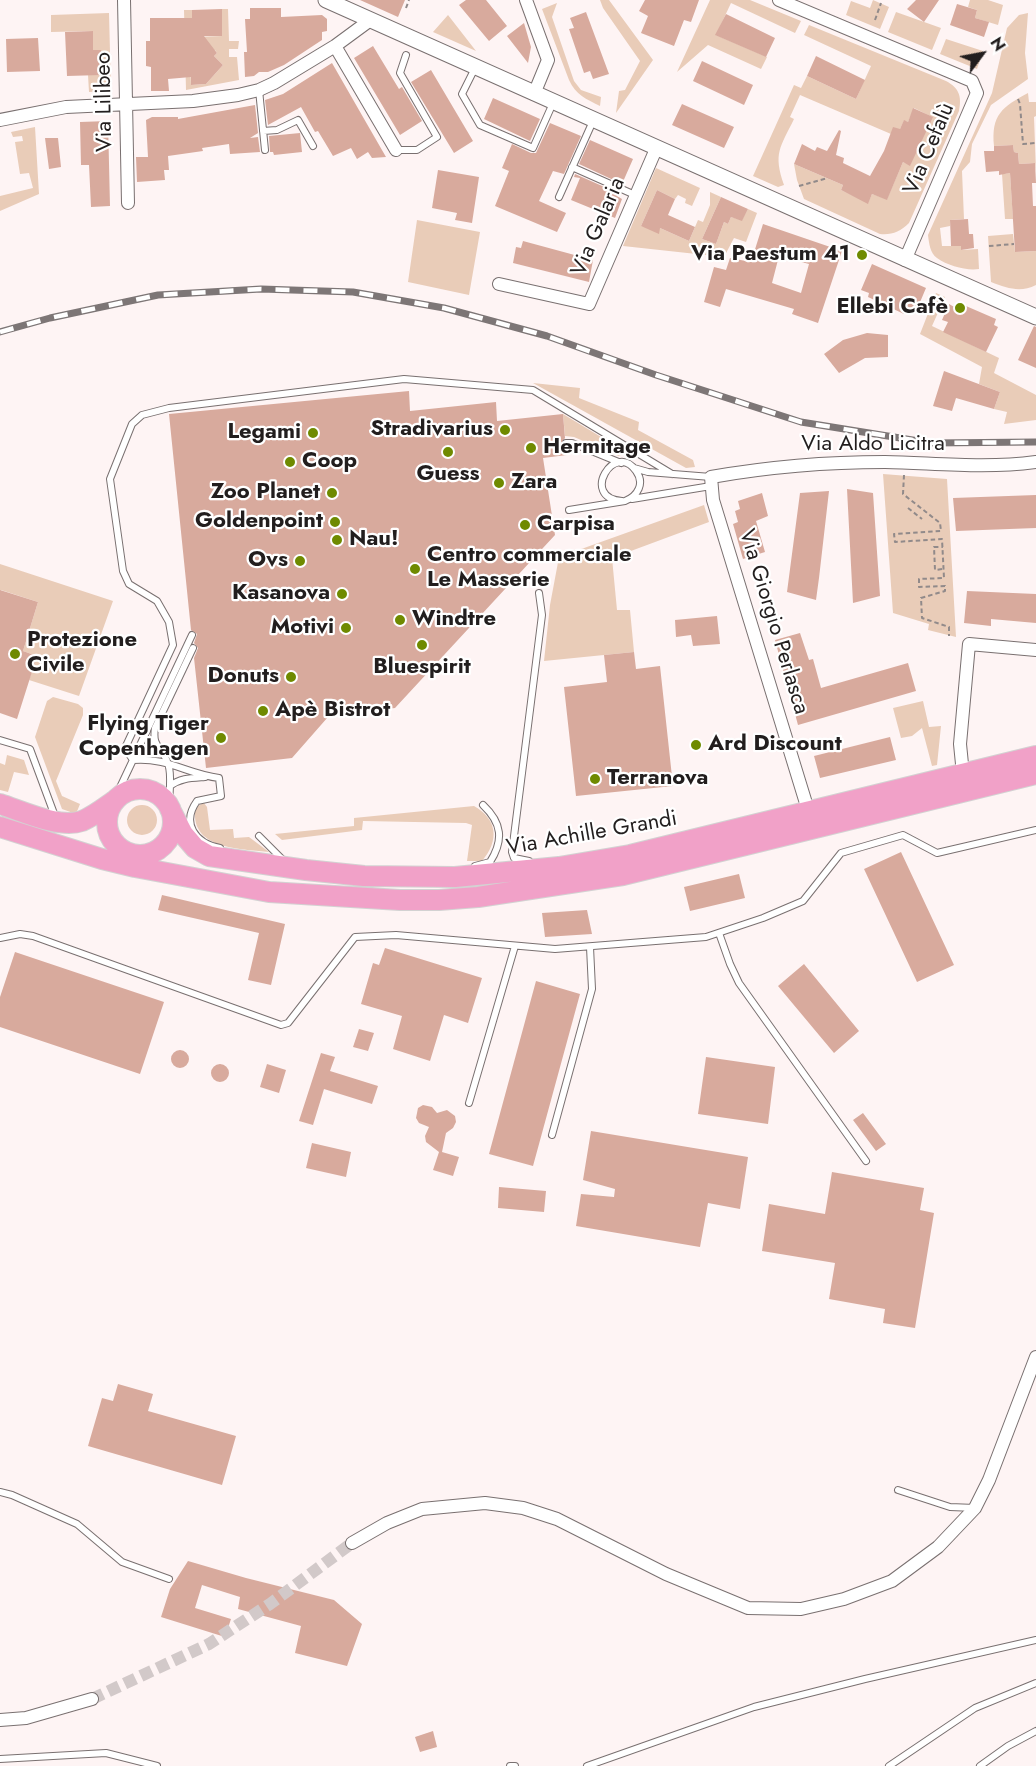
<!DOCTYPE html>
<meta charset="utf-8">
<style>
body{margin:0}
#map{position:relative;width:1036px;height:1766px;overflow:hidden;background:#fef4f4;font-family:Jost,sans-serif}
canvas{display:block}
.north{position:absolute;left:952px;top:24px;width:60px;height:60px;-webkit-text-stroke:4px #fff;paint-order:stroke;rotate:58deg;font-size:16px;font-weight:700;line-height:24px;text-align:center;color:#221e1e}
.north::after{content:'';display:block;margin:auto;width:21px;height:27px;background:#221e1e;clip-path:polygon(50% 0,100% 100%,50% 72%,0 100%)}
</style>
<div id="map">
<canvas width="1036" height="1766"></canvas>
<div class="north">N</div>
</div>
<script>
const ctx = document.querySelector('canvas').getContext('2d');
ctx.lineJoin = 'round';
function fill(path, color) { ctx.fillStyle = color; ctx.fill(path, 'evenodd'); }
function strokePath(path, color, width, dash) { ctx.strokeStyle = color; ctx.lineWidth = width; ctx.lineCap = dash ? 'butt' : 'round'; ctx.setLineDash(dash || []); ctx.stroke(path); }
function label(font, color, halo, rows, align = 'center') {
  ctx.font = font + ' Jost,sans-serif'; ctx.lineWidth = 4.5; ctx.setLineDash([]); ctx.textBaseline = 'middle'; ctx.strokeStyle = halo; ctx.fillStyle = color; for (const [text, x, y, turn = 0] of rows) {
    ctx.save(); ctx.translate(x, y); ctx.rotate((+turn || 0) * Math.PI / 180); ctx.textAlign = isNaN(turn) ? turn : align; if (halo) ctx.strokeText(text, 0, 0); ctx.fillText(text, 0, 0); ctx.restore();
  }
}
fill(new Path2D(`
 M600 0H609L653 60 616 113 619 91 625 90 640 61 603 8Z
 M710 0H750L801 21 795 33 731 3 716 35 767 57 761 69 708 45 677 72Z
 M873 0 889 7 880 29 846 15 851 1 870 8Z
 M970 0H988L1003 5 998 25 975 18 977 10 968 7Z
 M557 3 552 17 574 81 581 90 601 97 600 106C586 99 576 95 569 80L542 9Z
 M222 9H228L229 41H239L238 49H229V57H237L239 80 186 90 184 10H192V37L222 36ZM215 50 217 53 214 56 223 65 206 84 191 85 190 52Z
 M896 12 941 28 932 50 888 32Z
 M109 13 111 91 89 92 88 75H101V51L93 50V31L51 32V15Z
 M1028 13 1025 53 1028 79 991 105 972 144 970 162 962 171 964 219 950 220V226L940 228 942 246H961V250L978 249 979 269C967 271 948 266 937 258 930 253 929 243 928 235L992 93 1007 28 1019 15Z
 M448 15 476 51 433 32Z
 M809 25 946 81C959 88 962 96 959 111L909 223C900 232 892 235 880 234L804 199 797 180 794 164 843 185 841 190 868 203 872 194 887 199 903 162 910 165 932 117 914 108 908 122 904 121 900 129 891 134 800 95 790 117 794 119C780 148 773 153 784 185L778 187 753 176 794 85 801 88 807 76 856 99 871 66 804 35Z
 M946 39 983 51 977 69 940 54Z
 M1028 93 1029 102H1036V116L1034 117 1036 172 1035 163 1019 164 1018 153 1014 152 1013 145 994 146C991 115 1002 107 1028 93Z
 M35 127 39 194 0 211V196L33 188 29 173 20 174 15 142 23 141 22 136 13 137 11 132Z
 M656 168 700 188 692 206 685 203 686 199 678 195 675 199 657 190 641 226 660 228 689 241 698 220 703 222 710 205V192L721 197 702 239 716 244 724 222 728 224 731 217 742 220 748 209 757 213 746 242 734 238 724 257 623 246Z
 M1010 173 1013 219H1005L1002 174Z
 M417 220 480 232 469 295 408 282Z
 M1013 234 1015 252 1036 251V285C1020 293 1007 288 991 282L988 236Z
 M936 293 945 297 932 326 999 358 994 373 1036 395V420L1004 424 1007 412 994 409 1000 392 979 384 982 367 920 334Z
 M533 383 580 388 579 398 639 422 638 430 693 460 695 467 686 468Z
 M563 414 621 449 624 454 618 456 574 437 565 436Z
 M883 474 947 479 956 637 928 630 929 624 893 613Z
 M704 505 709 522 612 558 617 610H630L634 652 544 661 550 605 559 557Z
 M0 564 113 601 79 696 29 680 37 656 23 651 38 602 1 590 0 593Z
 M53 697 78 704 83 708V715L56 781 62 796 80 804 76 814 62 809 35 737 47 701Z
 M923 701 929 727 941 726 937 765 932 766 922 728 912 736 901 738 893 708Z
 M7 755 24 760 29 775 14 772 8 792 0 790V763L5 765Z
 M204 803 207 807 210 830 233 829 234 838 249 837 269 852C245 849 197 850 195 817 194 810 197 805 204 803Z
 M127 820a15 15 0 1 1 30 0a15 15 0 1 1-30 0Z
 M474 806C497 819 500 840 482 861H467L472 825 466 823 363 821 362 830 282 840 275 834 354 826V818Z`), '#e9ccb8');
fill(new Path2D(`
 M360 0H405L398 17Z
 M466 0H486L507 26 489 41 459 5Z
 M645 0H699L691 22 684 20 674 46 641 33 648 16 639 11Z
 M916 0H939L924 22 907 9Z
 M957 4 977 10 975 18 989 22 984 37 950 25Z
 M250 8H281V17L322 15 327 19V31L322 32V40L284 65 268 72H259L254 76 245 77 244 52H247L245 19H250Z
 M222 9V36H204L217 53 214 56 223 65 206 84 191 85V77L168 79 169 91H151V67L146 66V41H150V18H192V10Z
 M586 12 609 74 593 79 590 71 584 73 569 29 574 28 570 18Z
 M726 14 775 38 766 57 715 35Z
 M524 23 531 47 528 63 507 36Z
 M93 31V50H101V75L67 76 65 32Z
 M38 38 40 71 7 72 6 39Z
 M373 46 399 89 402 87 422 121 400 135 354 58Z
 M816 56 865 80 856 99 807 76Z
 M702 61 753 85 744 105 693 81Z
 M332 63 367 124 386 157 372 158 368 152 357 159 351 148 333 156 318 131 315 132 301 107 268 125 265 100 283 94Z
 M431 70 473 141 454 153 411 82Z
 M493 98 540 119 530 141 484 119Z
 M682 104 734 127 724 148 672 125Z
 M255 105 258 133 250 138 258 137 260 152 230 154 229 144 202 148 203 151 168 156 169 170H164L165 180 137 182 136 157H148L146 120 152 117H178V119Z
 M913 108 933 117 910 166 903 162 887 200 872 194 868 204 841 190 843 185 794 164 802 144 815 151 817 147 827 151 839 130 841 131 836 155 844 158 843 163 870 176 884 151 893 127 900 129 904 120 908 122Z
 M108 121 110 206 91 207 89 165H81L80 122Z
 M550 123 581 136 564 174 553 171 539 201 566 213 557 232 495 206 509 171 502 168 512 144 531 153H536Z
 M300 133 302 152 274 155 273 152H270L269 136Z
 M45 138H58L61 167 49 169Z
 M590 140 633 159 622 184 579 164Z
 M1013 145 1014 152 1018 153 1019 164 1035 163 1036 183H1032L1033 206H1036V251L1015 252 1010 173 999 175V171L986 172 984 151H994V146Z
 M438 170 479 177 472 223 455 220 457 213 432 208Z
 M575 174 618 193 617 196 622 199 615 218 571 200 580 178 574 177Z
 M657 190 675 199 668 215 695 227 689 241 660 228 659 234 641 226Z
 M721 197 748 209 742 221 731 217 728 224 724 222 716 244 702 239Z
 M968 219 969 234H973L974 248 961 250V246H951L950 220Z
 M763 224 842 251 818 323 792 314 794 309 726 289 720 307 704 302 714 267 726 270 730 258 751 262ZM779 256 809 264 801 293 772 283Z
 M523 241 593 260 589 282 513 263 516 247 521 248Z
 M872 264 926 288 915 314 905 310 904 314 868 297 869 293 861 290Z
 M959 303 996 319 994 325 998 327 986 352 943 332 948 322 942 320 949 304 956 308Z
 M1034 326 1036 327V368L1018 360Z
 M867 333 888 335V357L865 358 839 373 824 354 843 340Z
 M944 371 1000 392 994 409 956 398 952 411 933 406Z
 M409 391 410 411 496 402 497 421 563 414 565 438 561 444 566 448 567 455 543 458 555 535 395 708 328 717 292 758 206 768 194 658 198 648 194 643 197 634 191 630 169 414Z
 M847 489 873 493 880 596 853 603Z
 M829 491 819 578 816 600 787 592 800 493Z
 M762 493 768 516 756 521 765 552 743 559 733 524 738 522 735 511 740 509 738 501Z
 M1036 495V528L956 531 953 498Z
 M0 590 38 602 23 651 37 656 17 719 0 713Z
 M967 591 1036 594V623L991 619V626L964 623Z
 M717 616 720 644 693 646 691 635 676 637 675 620Z
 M800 633 809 660 813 659 821 688 908 663 916 691 798 725 775 640Z
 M634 652 636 669 660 666 673 786 576 796 564 687 607 682 604 655Z
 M890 737 896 760 820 778 814 756Z
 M901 852 954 965 917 982 864 869Z
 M739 874 745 898 690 911 684 887Z
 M162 895 285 924 271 985 248 980 259 933 158 910Z
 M587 910 592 934 545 937 542 913Z
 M385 948 482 978 468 1023 444 1015 430 1061 393 1049 402 1016 361 1004 373 963 379 965Z
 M15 952 164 1002 140 1074 0 1027V997Z
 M804 964 859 1031 834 1053 778 986Z
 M536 981 580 994 533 1166 489 1154Z
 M359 1029 374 1033 368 1051 353 1047Z
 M171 1059a9 9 0 1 1 18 0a9 9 0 1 1-18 0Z
 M321 1053 335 1057 330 1071 378 1086 372 1104 324 1089 313 1125 299 1121Z
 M706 1057 775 1067 768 1124 698 1114Z
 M211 1073a9 9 0 1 1 18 0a9 9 0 1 1-18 0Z
 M267 1064 286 1070 279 1093 260 1087Z
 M423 1105 432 1107 437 1113 447 1110 455 1116 456 1122 453 1128 446 1133 442 1152 459 1157 453 1176 433 1170 439 1152 426 1142 425 1136 429 1127 419 1123 416 1118 418 1108Z
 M863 1113 886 1144 876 1151 853 1120Z
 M591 1131 748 1157 740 1209 708 1203 700 1247 576 1226 581 1194 614 1197 615 1189 583 1180Z
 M312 1143 351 1152 346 1177 306 1168Z
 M832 1172 924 1188 920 1210 934 1213 915 1328 883 1323 885 1309 829 1299 835 1263 762 1251 769 1204 825 1214Z
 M499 1187 546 1191 544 1212 498 1208Z
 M118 1384 153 1394 148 1411 236 1436 222 1485 88 1446 102 1398 113 1401Z
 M188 1561 246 1578 334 1600 362 1624 347 1666 295 1653 301 1626 238 1609 240 1597 202 1585 195 1608 231 1619 225 1637 161 1617 170 1589Z
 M433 1731 437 1747 420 1752 415 1737Z`), '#d8aa9d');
strokePath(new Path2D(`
 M92 1699 209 1644 270 1604 352 1543`), '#d2c9c9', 12, [12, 6]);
const service = new Path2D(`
 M475 68 462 94 480 125 533 148 553 103
 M259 90 265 150
 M263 131 277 130 298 120 313 146
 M396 150H417L437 137 400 73 406 55
 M572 167 635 195
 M559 197 593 121
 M566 443H572L621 463
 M634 468 648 472 711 477
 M632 499 711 486
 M569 510 625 501C638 496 645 483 636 471 615 440 579 498 622 501
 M0 740 30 749 56 819
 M170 786C170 777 171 769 167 761 161 746 152 747 155 728L193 648
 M115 798 192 635
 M169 805 170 786C180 778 192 778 205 777
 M259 836 283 860
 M220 848C195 843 181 823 197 801L221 796 219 778C187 774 167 757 133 760L125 748 173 645 169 622 157 601 129 584 123 571 110 479 132 424 142 415 169 408 404 379 533 390 672 474
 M529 861 514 858 512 852 542 615 539 593
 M475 866 490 862C504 840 502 823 483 805
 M719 933 730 964 739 983 866 1161
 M0 938 20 934 33 936 281 1025 288 1023 355 937 396 935 555 949 706 937 763 918 803 901 841 853 903 835 937 853 1036 830
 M469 1103 515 946
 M552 1135 592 989 590 947
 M898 1490 950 1507 975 1508
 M0 1492 12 1495 77 1524 122 1562 169 1579
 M0 1759 106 1753 157 1766
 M510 1766H515
 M587 1766 754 1707 865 1679 1036 1640
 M889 1766 975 1708 1036 1683
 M980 1766 1008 1746 1036 1731`);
const minor = new Path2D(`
 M124 0 128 203
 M526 0 548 60 534 94
 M779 0 972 81 977 93 905 260
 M335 46 396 150
 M0 120 66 107 193 101 238 95 259 90 274 83 335 46 369 21
 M499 284 589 304 656 149
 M963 774 960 744 969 644 1036 650
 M809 813 713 500 711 477C768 467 826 462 885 462 935 463 985 469 1036 462
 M352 1543 387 1523 422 1509 485 1503 523 1508 557 1519 666 1574 748 1608 801 1609 844 1599 892 1581 938 1547 975 1508 989 1480 1036 1357
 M0 1720 26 1718 92 1699`);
const tertiary = new Path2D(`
 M326 0 1036 317`);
const primary = new Path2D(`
 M107 822a33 33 0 1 1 66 0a33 33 0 1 1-66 0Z
 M0 804C22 811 60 829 82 821 94 816 104 808 114 801
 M170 809 183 834 195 848 209 856 306 870 364 876 455 877 559 867 630 855 1036 756
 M0 827 102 859 135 867 269 892 400 900H439L478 897 623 875 1036 774`);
strokePath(service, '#797070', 8);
strokePath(minor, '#797070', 14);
strokePath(tertiary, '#797070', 17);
strokePath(primary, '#d3d2d2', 22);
strokePath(new Path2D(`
 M406 8 409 0
 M875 20 881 3
 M101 54 111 55
 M1018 99 1020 104 1023 144 1036 143
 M799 186 828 178
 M989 246 1014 244
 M904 475 903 494 940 523 941 531 894 534 895 542 942 539 944 578 919 579V587L945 586V591L921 598 922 618 949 627V636
 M908 508 922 519
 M942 569 935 570 934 547H943`), '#918a8a', 2, [4.5, 3]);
strokePath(service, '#fff', 6);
strokePath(minor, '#fff', 12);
strokePath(tertiary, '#fff', 15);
strokePath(primary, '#f1a1c8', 20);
const rail = new Path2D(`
 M0 332 50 318 158 295 261 289 353 292 444 308 547 336 656 375 801 422 931 443 1036 442`);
strokePath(rail, '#7d7676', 7);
strokePath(rail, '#fff', 4.5, [14]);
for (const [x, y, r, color] of [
 [862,255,6,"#6f8a00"],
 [960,308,6,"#6f8a00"],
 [505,430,6,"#6f8a00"],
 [313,433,6,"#6f8a00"],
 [531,448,6,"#6f8a00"],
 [448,452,6,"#6f8a00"],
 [290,462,6,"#6f8a00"],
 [499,483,6,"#6f8a00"],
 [332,493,6,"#6f8a00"],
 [335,522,6,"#6f8a00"],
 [525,525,6,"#6f8a00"],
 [337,540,6,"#6f8a00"],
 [300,561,6,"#6f8a00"],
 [415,569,6,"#6f8a00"],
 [342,594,6,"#6f8a00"],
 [400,620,6,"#6f8a00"],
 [346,628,6,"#6f8a00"],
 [422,645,6,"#6f8a00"],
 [15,654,6,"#6f8a00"],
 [291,677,6,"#6f8a00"],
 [263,711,6,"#6f8a00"],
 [221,738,6,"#6f8a00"],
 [696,745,6,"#6f8a00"],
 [595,779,6,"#6f8a00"]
]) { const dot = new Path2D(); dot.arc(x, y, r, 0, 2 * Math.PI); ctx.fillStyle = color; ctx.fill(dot); strokePath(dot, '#fff', 2); }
label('22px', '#221e1e', '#fff', [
 ["Via Lilibeo",105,102,-91],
 ["Via Cefalù",930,149,-67],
 ["Via Galaria",599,227,-67],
 ["Via Aldo Licitra",873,445],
 ["Via Giorgio Perlasca",773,622,73],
 ["Via Achille Grandi",592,834,-10]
]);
label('bold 22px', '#221e1e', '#fff', [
 ["Via Paestum 41",850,255],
 ["Ellebi Cafè",948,308],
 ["Stradivarius",493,430],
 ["Legami",301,433],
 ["Hermitage",543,448,"left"],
 ["Coop",302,462,"left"],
 ["Guess",448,475,"center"],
 ["Zara",511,483,"left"],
 ["Zoo Planet",320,493],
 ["Goldenpoint",323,522],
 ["Carpisa",537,525,"left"],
 ["Nau!",349,540,"left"],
 ["Centro commerciale",427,556,"left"],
 ["Le Masserie",427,581,"left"],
 ["Ovs",288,561],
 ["Kasanova",330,594],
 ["Windtre",412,620,"left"],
 ["Motivi",334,628],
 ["Protezione",27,641,"left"],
 ["Civile",27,666,"left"],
 ["Bluespirit",422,668,"center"],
 ["Donuts",279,677],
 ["Apè Bistrot",275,711,"left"],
 ["Flying Tiger",209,725],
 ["Copenhagen",209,750],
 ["Ard Discount",708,745,"left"],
 ["Terranova",607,779,"left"]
], 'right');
</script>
